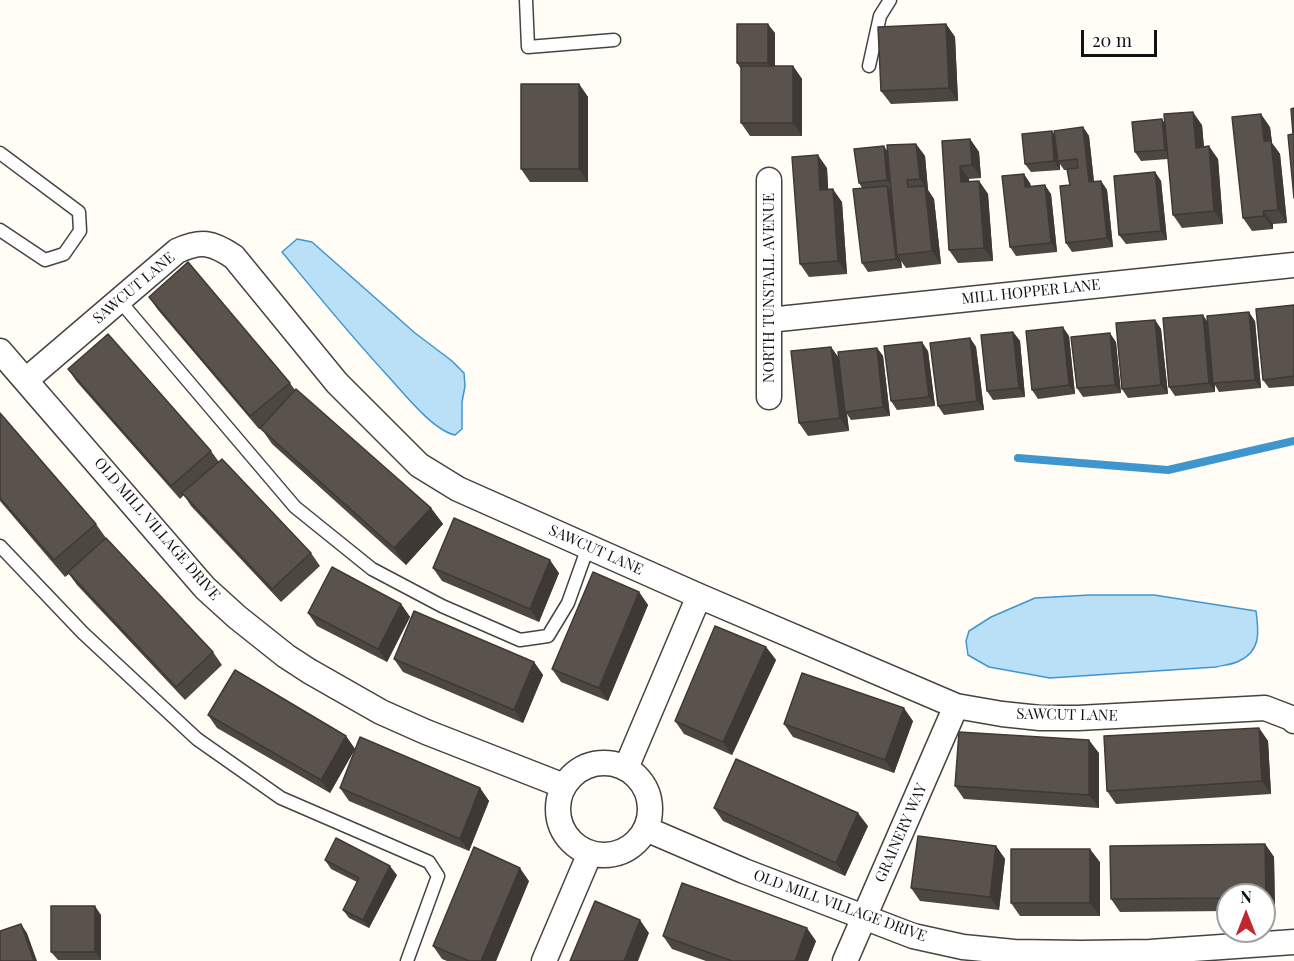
<!DOCTYPE html>
<style>
body{margin:0}
#map{position:relative;width:1294px;height:961px;overflow:hidden;background:#fffdf5;font-family:"Playfair Display",serif}
canvas{display:block}
.north{position:absolute;left:1216px;top:883px;width:60px;height:60px;box-sizing:border-box;background:#fff;border:2px solid #a0a0a0;border-radius:50%;rotate:0deg;font-size:16px;font-weight:700;line-height:24px;text-align:center;color:#111}
.north::after{content:'';display:block;margin:auto;width:21px;height:27px;background:#c4262e;clip-path:polygon(50% 0,100% 100%,50% 72%,0 100%)}
.scale{position:absolute;left:1081px;top:30px;width:76px;height:27px;box-sizing:border-box;border:3px solid #111;border-top:0;padding-left:8px;font-size:18px;line-height:21px;white-space:nowrap;color:#111;-webkit-text-stroke:4px #fff;paint-order:stroke}
</style>
<div id="map">
<canvas width="1294" height="961"></canvas>
<div class="north">N</div>
<div class="scale">20 m</div>
</div>
<script>
const ctx = document.querySelector('canvas').getContext('2d');
ctx.lineJoin = 'round';
function fill(path, color) { ctx.fillStyle = color; ctx.fill(path, 'evenodd'); }
function strokePath(path, color, width, dash) { ctx.strokeStyle = color; ctx.lineWidth = width; ctx.lineCap = dash ? 'butt' : 'round'; ctx.setLineDash(dash || []); ctx.stroke(path); }
function label(font, color, halo, rows, align = 'center') {
  ctx.font = font + ' "Playfair Display",serif'; ctx.lineWidth = 6; ctx.setLineDash([]); ctx.textBaseline = 'middle'; ctx.strokeStyle = halo; ctx.fillStyle = color; for (const [text, x, y, turn = 0] of rows) {
    ctx.save(); ctx.translate(x, y); ctx.rotate((+turn || 0) * Math.PI / 180); ctx.textAlign = isNaN(turn) ? turn : align; if (halo) ctx.strokeText(text, 0, 0); ctx.fillText(text, 0, 0); ctx.restore();
  }
}
const water = new Path2D(`
 M297 239 312 242 415 333 452 361 464 373 465 386 462 402V429L455 435C432 430 403 392 387 375 350 335 316 293 282 252Z
 M1090 595H1154L1256 611C1259 632 1261 651 1239 661 1232 665 1223 665 1216 667L1050 678 989 667 968 655 966 641 969 631 991 617 1035 598Z`);
fill(water, '#b9e0f7');
strokePath(water, '#3f96cf', 1.5);
strokePath(new Path2D(`
 M1018 458 1168 470 1294 441`), '#3f96cf', 8);
const service = new Path2D(`
 M526 0 528 47 614 40
 M869 66 880 16 890 0
 M0 153 79 212 80 231 64 254 45 260 0 230
 M119 300 295 507 372 569 442 606 520 640 548 636 568 603 588 547
 M0 546 83 633 197 739 281 798 429 862 438 876 407 961`);
const minor = new Path2D(`
 M769 180V397
 M769 320 1294 265
 M0 351 205 588 237 617 286 656 309 671 381 712 426 732 564 786
 M26 380 177 251C201 240 212 242 234 257L337 383 419 465 458 489 699 596 956 706 1002 714 1040 718H1078L1265 708 1291 718 1294 721
 M558 809a46 46 0 1 1 92 0a46 46 0 1 1-92 0Z
 M626 768 699 596
 M646 829 744 871 913 936 963 947 1014 952 1081 953 1150 952 1294 942
 M544 961 590 853
 M845 961 956 706`);
strokePath(service, '#444', 15);
strokePath(minor, '#444', 27);
strokePath(service, '#fff', 12);
strokePath(minor, '#fff', 24);
fill(new Path2D(`
 M946 24 955 37 958 101 891 104 881 91Z
 M775 33V66H793L802 79V136H750L741 123V69L737 63Z
 M579 84 588 97V182H530L521 169Z
 M1164 123 1202 125 1204 147 1218 159 1223 224 1182 228 1173 215 1168 159 1141 161 1135 152Z
 M1083 127 1089 136 1094 182 1101 181 1107 190 1113 247 1072 252 1066 243 1070 185 1067 170H1064L1060 164V170L1031 172 1025 164 1052 131 1055 136Z
 M1270 127 1272 143 1280 154 1287 223 1273 224V229L1252 231 1243 218Z
 M970 139 979 152 981 178 969 179V181H979L988 194 993 261 958 263 949 250 942 141Z
 M916 144 925 156 928 190 934 199 941 264 906 268 901 261 902 268 868 272 862 263V188L859 183 887 151Z
 M827 168 828 190 842 202 847 274 809 277 800 264Z
 M1155 172 1161 181 1167 240 1126 244 1119 235Z
 M1030 183 1031 187 1051 194 1057 252 1016 256 1010 247Z
 M149 297 290 383 295 390 431 508 443 524 406 565 272 444 261 428 259 429 158 310Z
 M1294 305V386L1269 388 1263 380Z
 M1155 320 1161 329 1168 394 1128 398 1122 389Z
 M1208 321H1255L1261 388 1219 392 1215 385V392L1175 396 1169 387Z
 M1013 332 1020 341 1025 397 993 400 987 391Z
 M1069 336 1075 394 1038 399 1032 390Z
 M970 338 976 347 984 410 944 415 938 406Z
 M1116 342 1121 393 1083 397 1077 388Z
 M831 347 839 358 877 348 883 356 890 416 851 420 847 414 849 431 808 436 799 423Z
 M928 351 935 406 897 410 891 401Z
 M68 369 211 451 219 462 311 553 320 566 281 602 191 506 184 495 180 499 77 382Z
 M0 413 96 524 106 538 213 652 222 665 185 700 77 585 69 574 65 577 0 501Z
 M433 568 559 573 539 622 442 581Z
 M639 592 648 605 608 701 561 682 552 669Z
 M401 604 410 617 387 662 317 626 308 613Z
 M766 647 776 660 732 755 684 734 675 721Z
 M394 659 534 662 543 675 523 723 403 672Z
 M208 715 346 736 355 749 330 793 217 728Z
 M913 721 894 773 793 737 784 724Z
 M1259 728 1268 741 1271 794 1116 804 1107 791Z
 M1099 753V808L964 799 955 786Z
 M340 788H480L489 801 469 851 349 801Z
 M714 808 868 826 845 876 723 821Z
 M1265 844 1274 857 1275 910H1264V895H1228V911L1120 912 1111 899Z
 M996 846 1005 859 999 910 920 901 911 888Z
 M325 860 397 875 369 928 349 918 343 910 357 882 331 869Z
 M1100 862V916H1020L1011 903Z
 M529 881 496 961H447L442 959 433 946Z
 M101 915V960H58L51 952Z
 M663 936 816 941 808 961H706L672 949Z`), '#4d4742');
fill(new Path2D(`
 M768 24 775 33V72L768 63Z
 M946 24 955 37 958 101 949 88Z
 M793 66 802 79V136L793 123Z
 M579 84 588 97V182L579 169Z
 M1193 112 1202 125 1205 161 1196 148Z
 M1261 114 1270 127 1272 143 1280 154 1287 223 1278 210 1264 141Z
 M1162 119 1168 128 1171 159 1165 150Z
 M1083 127 1089 136 1095 191 1089 182Z
 M1052 131 1058 140V161L1060 164V170L1054 161Z
 M970 139 979 152 981 178 972 165Z
 M916 144 925 156 928 190 934 199 941 264 932 251 926 188 920 179Z
 M884 146 890 155 894 188 887 180Z
 M1209 146 1218 159 1223 224 1214 211Z
 M818 155 827 168 829 203 820 190Z
 M960 166 969 179 970 195 961 182Z
 M1155 172 1161 181 1167 240 1161 231Z
 M1024 174 1030 183 1032 196 1025 187Z
 M979 181 988 194 993 261 984 248Z
 M1101 181 1107 190 1113 247 1107 238Z
 M1045 185 1051 194 1057 252 1051 243Z
 M887 186 893 194 897 255 901 261 902 268 896 259Z
 M833 189 842 202 847 274 838 261Z
 M1263 211 1273 224V229L1264 216Z
 M1249 312 1255 321 1261 388 1255 380Z
 M1203 315 1209 324 1213 383 1215 385V392L1209 383Z
 M1155 320 1161 329 1168 394 1161 385Z
 M1063 327 1069 336 1075 394 1069 385Z
 M1013 332 1020 341 1025 397 1019 388Z
 M1110 333 1116 342 1121 393 1115 385Z
 M970 338 976 347 984 410 977 401Z
 M922 342 928 351 935 406 929 397Z
 M831 347 840 360 845 412 847 414 849 431 840 418Z
 M877 348 883 356 890 416 883 407Z
 M431 508 443 524 406 565 394 548Z
 M550 560 559 573 539 622 530 609Z
 M639 592 648 605 608 701 599 688Z
 M401 604 410 617 387 662 378 649Z
 M766 647 776 660 732 755 723 742Z
 M534 662 543 675 523 723 514 710Z
 M904 708 913 721 894 773 885 760Z
 M1259 728 1268 741 1271 794 1262 781Z
 M346 736 355 749 330 793 321 780Z
 M1089 740 1099 753V808L1089 795Z
 M480 788 489 801 469 851 460 839Z
 M858 813 868 826 845 876 836 863Z
 M1265 844 1274 857 1275 910 1266 897Z
 M996 846 1005 859 999 910 990 897Z
 M1090 849 1100 862V916L1090 903Z
 M390 866 397 875 369 928 363 920Z
 M520 868 529 881 496 961H481Z
 M95 906 101 915V960L95 952Z
 M640 920 649 933 638 961H624Z
 M21 924 27 933 37 961H34Z
 M807 928 816 941 808 961H795Z`), '#3f3936');
const building = new Path2D(`
 M737 24H768V63H737Z
 M946 24 949 88 881 91 878 27Z
 M741 66H793V123H741Z
 M521 84H579V169H521Z
 M1294 108V198L1288 135 1293 134 1291 109Z
 M1193 112 1196 148 1209 146 1214 211 1173 215 1164 114Z
 M1261 114 1264 141H1271L1278 210 1263 211 1264 216 1243 218 1232 117Z
 M1162 119 1165 150 1135 152 1132 122Z
 M1083 127 1089 182 1101 181 1107 238 1066 243 1060 186 1070 185 1067 169 1078 168 1077 159 1058 161 1054 131Z
 M1052 131 1054 161 1025 164 1022 134Z
 M970 139 972 165 960 166 961 182 979 181 984 248 949 250 942 141Z
 M916 144 920 179 907 180 908 187 925 186 932 251 897 255 887 145Z
 M884 146 887 180 859 183 854 149Z
 M818 155 820 190 833 189 838 261 800 264 792 157Z
 M1155 172 1161 231 1119 235 1114 176Z
 M1024 174 1025 187 1045 185 1051 243 1010 247 1002 176Z
 M887 186 896 259 862 263 853 189Z
 M188 262 290 383 250 416 149 297Z
 M1294 305V376L1263 380 1256 309Z
 M1249 312 1255 380 1213 383 1207 316Z
 M1203 315 1209 383 1169 387 1163 318Z
 M1155 320 1161 385 1122 389 1116 323Z
 M1063 327 1069 385 1032 390 1026 331Z
 M1013 332 1019 388 987 391 981 335Z
 M1110 333 1115 385 1077 388 1071 337Z
 M108 334 211 451 171 486 68 369Z
 M970 338 977 401 938 406 930 343Z
 M922 342 929 397 891 401 884 346Z
 M831 347 840 418 799 423 791 351Z
 M877 348 883 407 845 412 838 352Z
 M296 389 431 508 394 548 260 428Z
 M0 413 96 524 54 560 0 498Z
 M222 459 311 553 272 589 182 493Z
 M454 518 550 560 530 609 433 568Z
 M106 538 213 652 176 687 68 572Z
 M332 567 401 604 378 649 308 613Z
 M593 572 639 592 599 688 552 669Z
 M414 611 534 662 514 710 394 659Z
 M715 626 766 647 723 742 675 721Z
 M235 670 346 736 321 780 208 715Z
 M802 673 904 708 885 760 784 724Z
 M1259 728 1262 781 1107 791 1104 736Z
 M959 732 1089 740V795L955 786Z
 M360 737 480 788 460 839 340 788Z
 M736 759 858 813 836 863 714 808Z
 M918 836 996 846 990 897 911 888Z
 M336 838 390 866 363 920 343 910 359 878 325 860Z
 M1265 844 1266 897H1264V895H1228V898L1111 899 1110 846Z
 M474 847 520 868 481 961H469L433 946Z
 M1011 849H1090V903H1011Z
 M682 883 807 928 795 961H732L663 936Z
 M595 901 640 920 624 961H570Z
 M51 906H95V952H51Z
 M21 924 34 961H0V931Z`);
fill(building, '#5a524d');
strokePath(building, '#3f3936', 1.5);
label('15px', '#111', '#fff', [
 ["SAWCUT LANE",134,288,-40],
 ["NORTH TUNSTALL AVENUE",769,288,-90],
 ["MILL HOPPER LANE",1031,292,-6],
 ["OLD MILL VILLAGE DRIVE",157,529,49],
 ["SAWCUT LANE",596,550,24],
 ["SAWCUT LANE",1067,715,1],
 ["GRAINERY WAY",901,833,-66],
 ["OLD MILL VILLAGE DRIVE",840,906,20]
]);
</script>
